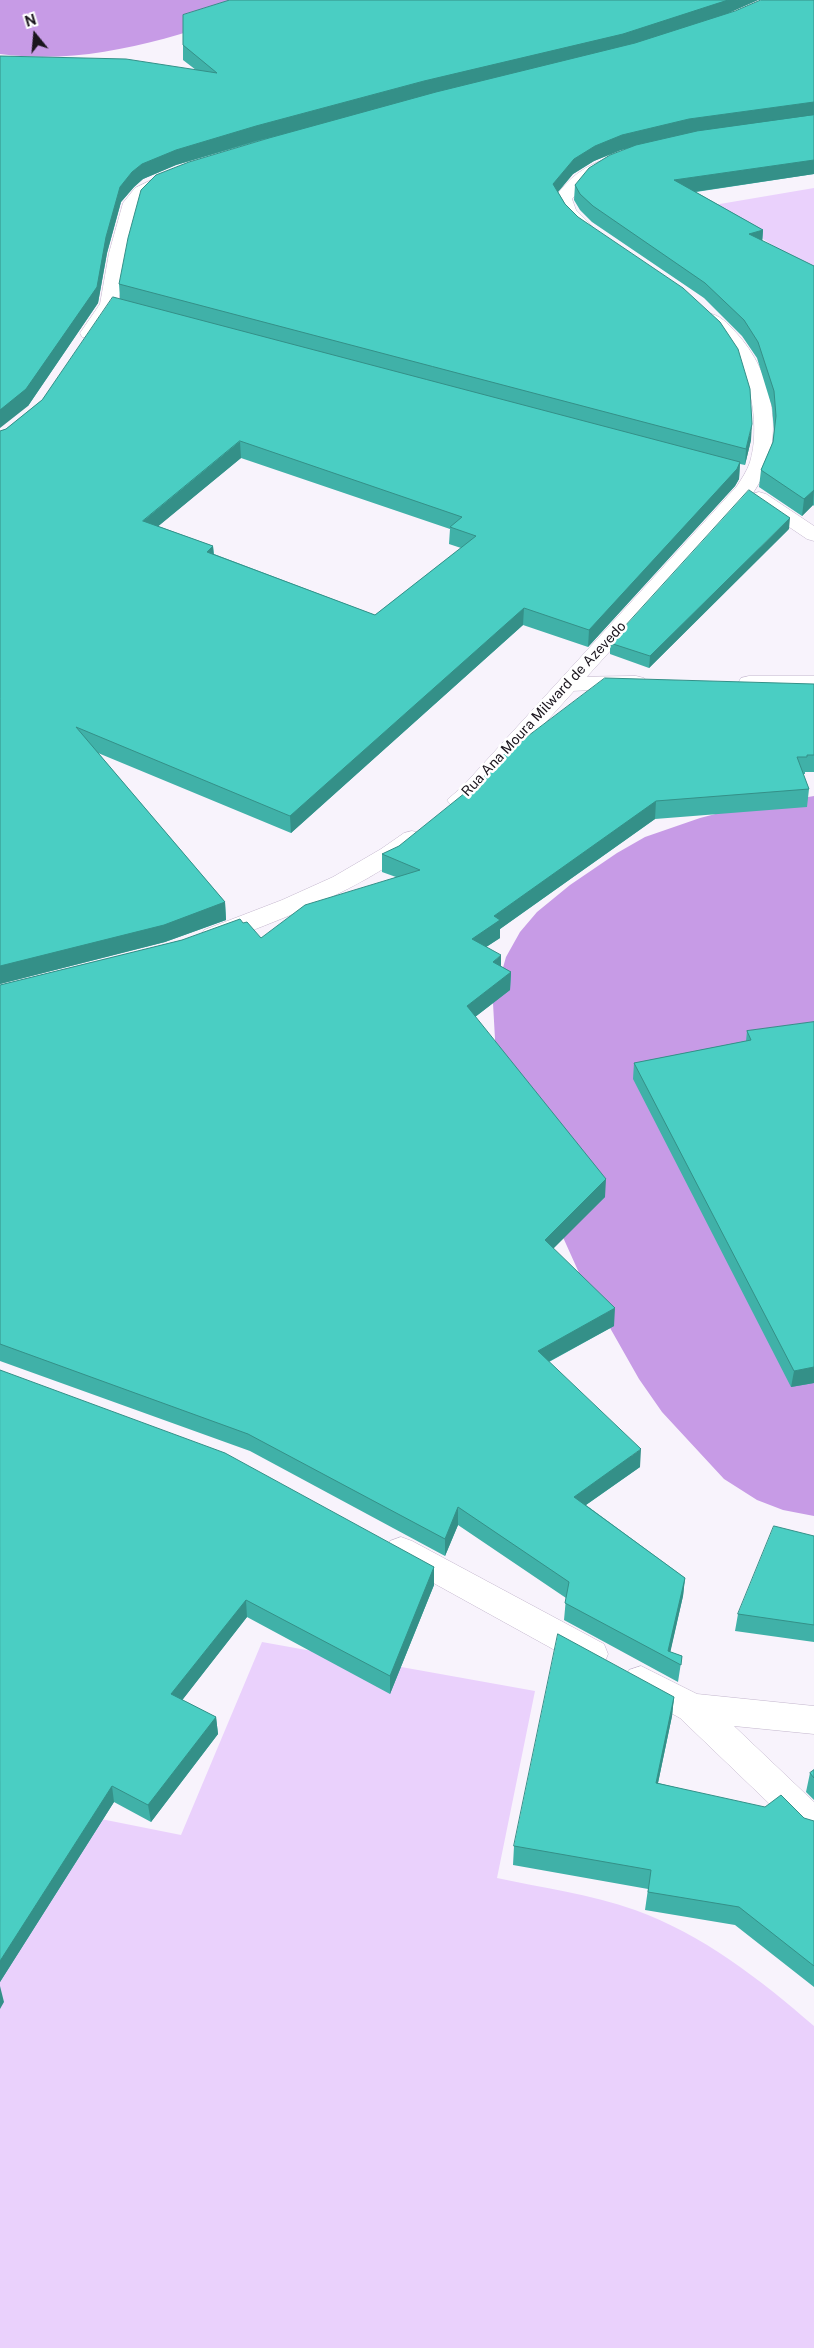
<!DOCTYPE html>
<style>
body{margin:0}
#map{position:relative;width:814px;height:2348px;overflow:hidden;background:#f8f3fc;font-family:"Public Sans",sans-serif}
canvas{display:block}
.north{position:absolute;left:10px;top:10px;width:50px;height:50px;-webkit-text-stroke:4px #fff;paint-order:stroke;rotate:343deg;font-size:14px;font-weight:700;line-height:20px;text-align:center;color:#1a151d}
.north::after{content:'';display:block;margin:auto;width:18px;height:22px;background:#1a151d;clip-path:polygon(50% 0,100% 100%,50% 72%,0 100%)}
</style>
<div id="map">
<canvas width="814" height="2348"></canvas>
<div class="north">N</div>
</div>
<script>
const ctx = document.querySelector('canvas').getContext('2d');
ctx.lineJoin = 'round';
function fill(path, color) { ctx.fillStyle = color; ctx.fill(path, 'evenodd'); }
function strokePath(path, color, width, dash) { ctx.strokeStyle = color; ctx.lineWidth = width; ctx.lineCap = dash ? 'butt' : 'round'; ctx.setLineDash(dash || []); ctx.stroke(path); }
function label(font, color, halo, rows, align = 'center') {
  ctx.font = font + ' "Public Sans",sans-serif'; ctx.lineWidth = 5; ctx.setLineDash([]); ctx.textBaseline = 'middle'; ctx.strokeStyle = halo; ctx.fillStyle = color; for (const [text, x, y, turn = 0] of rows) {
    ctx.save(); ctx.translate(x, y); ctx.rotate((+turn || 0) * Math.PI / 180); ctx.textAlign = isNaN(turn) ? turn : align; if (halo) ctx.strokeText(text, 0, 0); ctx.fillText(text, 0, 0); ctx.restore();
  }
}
fill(new Path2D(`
 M814 188V273L748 229 708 206Z
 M262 1642 535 1691 497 1878C542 1888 591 1894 635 1910 702 1934 761 1980 814 2026V2348H0V1908L46 1808 181 1835Z`), '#ead1fc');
fill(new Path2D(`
 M0 0H282C190 32 99 67 0 54Z
 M814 796V1516L783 1510 757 1500 724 1479 662 1412 639 1379 580 1275 498 1093 493 1003 506 957 520 932 537 912 570 885 617 853 645 837 700 818 723 812Z`), '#c79be6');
const minor = new Path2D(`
 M759 492 766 494 814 526V541L807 539 752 502 749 498 752 494Z
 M636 676 644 678 647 683 644 688 570 691 562 689 559 684 562 679 570 677Z
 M749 676H814V690H749L741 688 738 683 741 678Z
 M401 1537 412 1541 604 1644 608 1654 604 1664 592 1668 580 1664 390 1559 385 1550 390 1541Z
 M641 1666 697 1694 814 1706V1734L734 1726 814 1802V1839L802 1835 680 1718 629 1690 625 1680 629 1670Z`);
const tertiary = new Path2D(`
 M610 158 616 159 618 163 616 167 589 181 572 199 576 210 595 229 592 233H580L562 216 554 199C567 179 586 164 610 158Z
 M172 170 178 171 180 175 178 179 147 196 140 204 127 253 118 304 96 337H82L80 333 100 304 109 253 123 203 135 188Z
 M712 314C723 317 731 327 739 336 776 378 786 446 753 493L479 796C469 804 463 808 451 805L447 800 463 786 737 486C742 478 747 471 750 462 760 429 752 379 732 351 723 339 711 331 703 320L705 316Z
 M412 831 420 833 424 838C416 850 400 858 388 866 336 899 279 920 222 942L213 944 204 942 201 936 204 930 282 900 333 877 381 849 404 833Z`);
strokePath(minor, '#c3b6cd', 1);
strokePath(tertiary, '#c3b6cd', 1);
fill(minor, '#fff');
fill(tertiary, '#fff');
fill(new Path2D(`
 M230 0H758L728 13 814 0V174L696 192 763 230 762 241 814 266V506L813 505 802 516 759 487 761 470 773 442 774 431 772 407 757 358 742 336 704 298 592 222 580 210 574 200 575 185 629 148 621 150 594 161 573 174 558 192 565 204 751 440 745 465 740 464 739 479 735 486 588 647 523 625 291 833 98 753 225 902 226 920 165 942 0 984V431L6 429 42 400 120 299 119 284 266 139 176 165 143 179 134 187 121 202 107 253 98 303 28 406 0 56 196 70 183 60V45ZM241 458 450 529 449 544 461 548 375 615 214 554 213 546 158 526Z
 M789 529 649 668 610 654V643Z
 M814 684V772H805V774H803L809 789 807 807 655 819 500 929V938L486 947 501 966 511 972 510 990 475 1017 605 1197 553 1248 614 1326 549 1362 640 1467 586 1505 685 1578 683 1596 670 1652 682 1656 678 1682 564 1620 566 1598 458 1525 445 1556 250 1451 0 1361V985L182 940 243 923 261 938 396 877 382 872V854Z
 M814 1022V1383L791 1387 633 1079 634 1063 746 1041 747 1031Z
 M0 1370 434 1567V1585L390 1694 247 1617 182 1700 216 1717 218 1734 151 1822 114 1802 0 1982Z
 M814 1536V1642L735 1631 738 1614Z
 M674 1697 672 1716 658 1783 814 1821V1987L735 1925 645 1910 648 1889 513 1865 514 1846Z
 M814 1770V1800L806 1792 810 1773Z`), '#40b1a8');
fill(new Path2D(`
 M728 0H758L722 16 622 48 256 141 176 165 143 179 134 187 121 202 107 253 98 303 28 406 0 428V410L106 237 120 187 132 172 142 164 176 150 256 126Z
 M814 102V116L688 134 621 150 594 161 573 174 552 199 553 184 574 159 595 146 622 135 689 119Z
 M814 160V174L673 195 674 180Z
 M763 230 762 245 749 234Z
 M752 424 751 440 745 465 746 449Z
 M240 441 241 458 144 538 143 521Z
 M740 462 739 479 735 486 588 647 589 630Z
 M814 490 813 505 802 516 804 499Z
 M790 518 789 529 649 668 650 656Z
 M213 546 214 563 207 552Z
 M524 608 523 625 291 833 290 816Z
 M656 801 655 819 500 929V938L471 957 472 939 494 916Z
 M225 902 226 920 165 942 0 984V966Z
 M501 955V973L493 962Z
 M511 972 510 990 466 1024 467 1006Z
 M606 1179 605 1197 544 1258 545 1240Z
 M615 1308 614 1326 537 1368 538 1351Z
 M814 1367V1383L791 1387 794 1371Z
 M641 1449 640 1467 573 1514 574 1497Z
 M458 1507V1525L445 1556V1539Z
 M434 1567V1585L390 1694V1676Z
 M685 1578 683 1596 669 1658 668 1651Z
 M246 1600 247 1617 173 1712 171 1694Z
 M674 1697 672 1716 654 1802 656 1783Z
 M216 1717 218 1734 151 1822 148 1805Z
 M112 1786 114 1802 0 1982V1961Z
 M0 1986 4 2002 0 2009Z`), '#349088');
const building = new Path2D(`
 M230 0H728L623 34 424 81 256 126 176 150 142 164 132 172 120 187 106 237 97 287 26 389 0 410V56L126 59 217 73 183 45V15Z
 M761 0H814V102L689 119 622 135 595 146 574 159 553 184 565 204 578 217 683 288 720 322 738 349 750 389 752 424 746 449 119 284 128 238 141 190 156 175 189 162 269 138 436 92 635 43 735 11Z
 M814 115V160L674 180 763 230 749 234 814 266V490L804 499 761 470 773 442 776 416 774 391 758 342 744 320 705 283 593 206 580 194 575 185 589 168 610 155 636 145 697 131Z
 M113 297 740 462 737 469 589 630 524 608 290 816 76 727 225 902 164 925 0 966V431L6 429 42 400ZM240 441 462 517 450 527 476 536 375 615 207 552 213 546 143 521Z
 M749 490 790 518 650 656 610 643Z
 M605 678 814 684V755H807V757H797L809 789 656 801 494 916 500 920 472 939 501 955 493 962 511 972 467 1006 606 1179 545 1240 615 1308 538 1351 641 1449 574 1497 685 1578 668 1651 682 1656 681 1665 565 1603 569 1582 458 1507 445 1539 248 1434 0 1344V985L182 940 240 919 243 923 247 922 261 938 305 905 420 870 382 854 399 846 481 780 503 755Z
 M814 1022V1367L794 1371 634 1063 751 1040 747 1031Z
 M0 1370 225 1453 434 1567 390 1676 246 1600 171 1694 216 1717 148 1805 112 1786 0 1961Z
 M774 1526 814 1536V1625L738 1614Z
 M558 1634 674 1697 656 1783 765 1807 781 1795 804 1818 814 1821V1966L739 1907 648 1892 651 1870 514 1846Z
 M814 1770V1778L810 1773Z`);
fill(building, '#4acec3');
strokePath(building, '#349088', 1);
label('14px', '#1a151d', '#fff', [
 ["Rua Ana Moura Milward de Azevedo",544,709,-47]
]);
</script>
